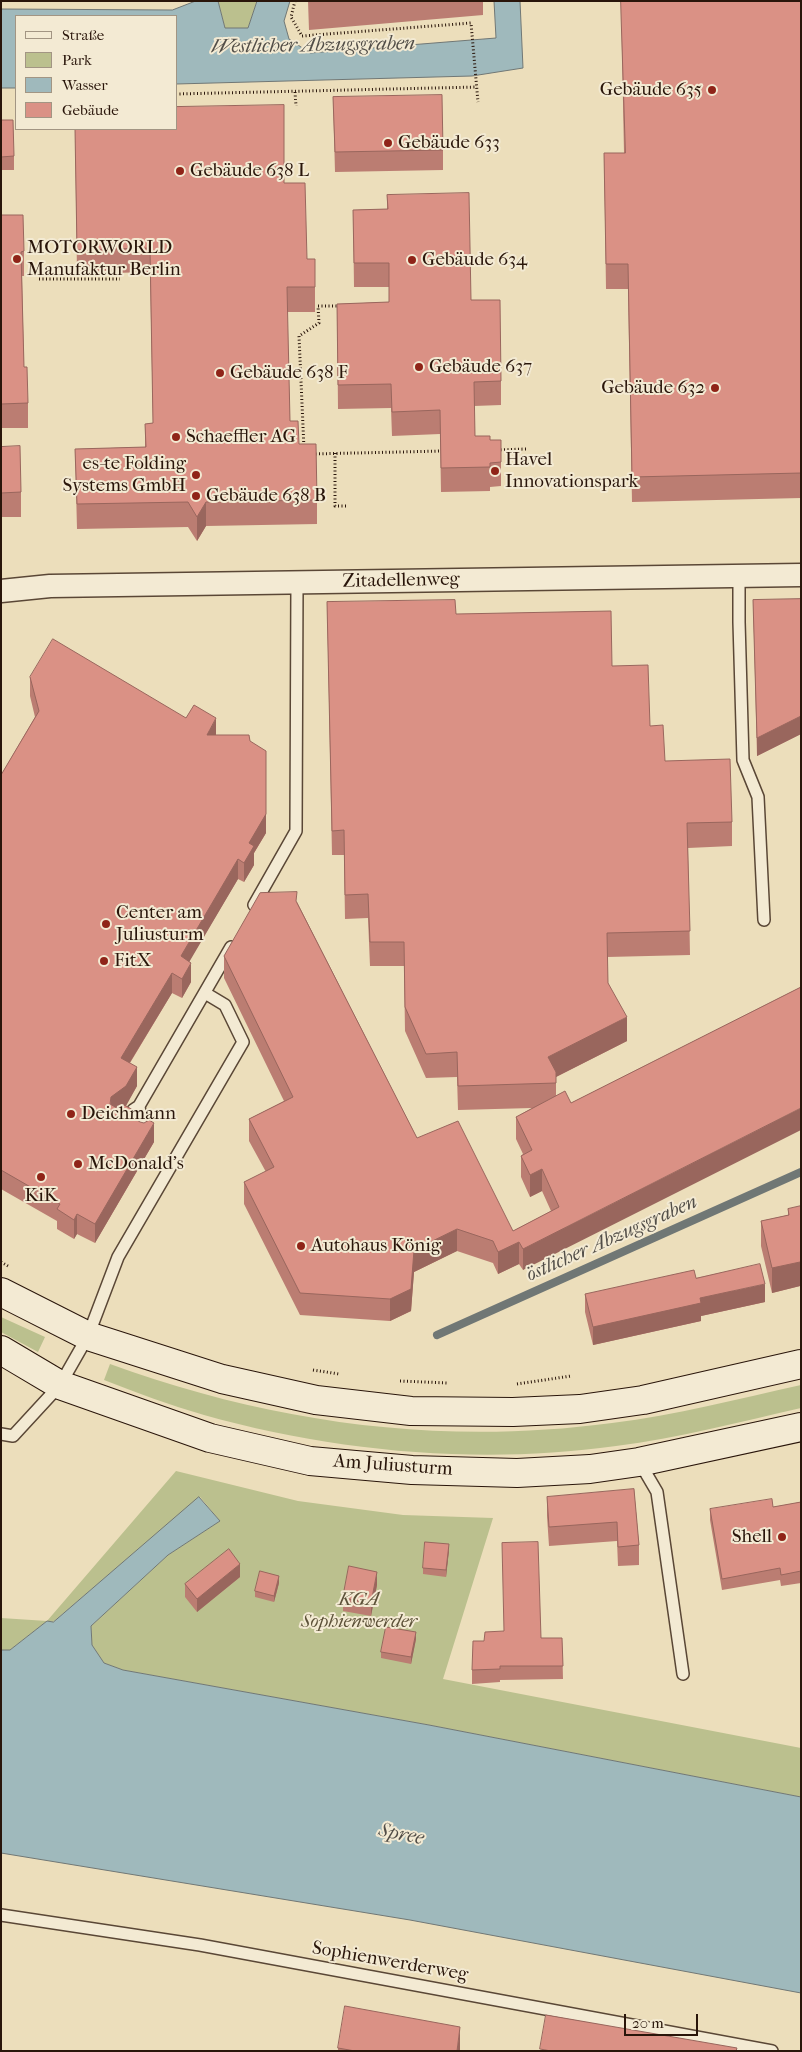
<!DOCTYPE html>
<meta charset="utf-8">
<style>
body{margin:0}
#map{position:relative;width:802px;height:2052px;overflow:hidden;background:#ecdebb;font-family:"IM FELL French Canon",serif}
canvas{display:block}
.frame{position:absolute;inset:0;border:2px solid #29150a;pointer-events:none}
.legend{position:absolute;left:15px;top:15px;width:162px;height:115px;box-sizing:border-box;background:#f3ead3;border:1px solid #a29583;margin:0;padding:6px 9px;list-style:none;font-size:15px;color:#29150a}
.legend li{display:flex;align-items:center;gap:10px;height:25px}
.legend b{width:25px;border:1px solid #a29583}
.scale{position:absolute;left:624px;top:2014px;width:74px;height:22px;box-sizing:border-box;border:2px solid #29150a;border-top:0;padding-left:6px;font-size:15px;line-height:18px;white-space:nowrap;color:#29150a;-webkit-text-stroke:4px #f3ead3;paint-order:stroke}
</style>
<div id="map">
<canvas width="802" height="2052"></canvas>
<div class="frame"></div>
<ul class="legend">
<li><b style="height:6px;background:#f3ead3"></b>Straße</li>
<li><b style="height:14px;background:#bbc08e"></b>Park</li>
<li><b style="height:14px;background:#9fb9bc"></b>Wasser</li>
<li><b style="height:14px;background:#da9185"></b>Gebäude</li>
</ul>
<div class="scale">20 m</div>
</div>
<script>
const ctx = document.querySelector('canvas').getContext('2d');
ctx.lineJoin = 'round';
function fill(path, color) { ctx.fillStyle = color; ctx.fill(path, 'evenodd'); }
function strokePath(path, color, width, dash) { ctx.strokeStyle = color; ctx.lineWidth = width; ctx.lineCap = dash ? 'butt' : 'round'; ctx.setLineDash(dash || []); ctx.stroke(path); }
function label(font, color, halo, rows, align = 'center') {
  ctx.font = font + ' "IM FELL French Canon",serif'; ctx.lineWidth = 4; ctx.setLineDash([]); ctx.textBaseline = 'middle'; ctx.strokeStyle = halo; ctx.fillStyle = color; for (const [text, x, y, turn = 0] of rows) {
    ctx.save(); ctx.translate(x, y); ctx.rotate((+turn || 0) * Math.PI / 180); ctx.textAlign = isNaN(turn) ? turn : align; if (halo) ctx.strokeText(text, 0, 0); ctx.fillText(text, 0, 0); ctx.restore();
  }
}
fill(new Path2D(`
 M218 1H257L248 28H225Z
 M1 1317 45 1337 38 1352 1 1332Z
 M110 1364C272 1423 440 1446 612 1423 676 1415 738 1399 801 1385V1408C740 1422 678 1438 616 1446 479 1465 336 1452 204 1415 170 1405 137 1393 104 1380Z
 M176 1471 298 1501 403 1515 493 1518 443 1679 801 1748V1797L429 1725 123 1670 104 1663 92 1645 91 1626 168 1555 220 1521 200 1497 53 1622 47 1621 10 1650H1V1618L47 1621Z`), '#bbc08e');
const water = new Path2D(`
 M196 1H218L225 28H248L257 1H290L284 21 289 39 310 53 496 38 494 1H520L523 68 472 76 176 84V16H16V88H1V9L172 10Z
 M199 1497 220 1521 168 1555 91 1626 92 1645 104 1663 123 1670 429 1725 801 1797V1993L410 1920 1 1853V1650H10L47 1621 53 1622Z`);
fill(water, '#9fb9bc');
strokePath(water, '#707775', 1);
strokePath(new Path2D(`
 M437 1335 801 1172`), '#707775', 8);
const lane = new Path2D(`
 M739 575V622L743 760 758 797 764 920
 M254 905 296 831 297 582
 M139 1106 231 947
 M133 1110 139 1106 143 1135
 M1 1434 13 1436 60 1385 88 1336 118 1257 243 1042 225 1005 205 993
 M640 1463 657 1492 683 1674
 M1 1915 200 1945 772 2051`);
const street = new Path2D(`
 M1 591 50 586 801 575`);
const secondary = new Path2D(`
 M1 1292 88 1336 222 1379 316 1400 411 1411 513 1412 580 1409 643 1400 801 1364
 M1 1350 60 1385 210 1438 310 1461 412 1470 517 1473 590 1469 639 1462 801 1427`);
strokePath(lane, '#5a4736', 14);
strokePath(street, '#5a4736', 25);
strokePath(secondary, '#29150a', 30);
strokePath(new Path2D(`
 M295 1 291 17 302 36 471 23 478 102
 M295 92 296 106
 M176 94 477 87
 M39 279H120
 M304 449 299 336 319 323 318 306H340
 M497 450 526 449
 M335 453V506H346
 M312 454 443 451
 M1 1262 8 1266
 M313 1370 339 1374
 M400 1381 448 1383
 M517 1384 571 1376`), '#29150a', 3, [1, 2.5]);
strokePath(lane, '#f3ead3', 11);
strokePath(street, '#f3ead3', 22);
strokePath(secondary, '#f3ead3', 28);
fill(new Path2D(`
 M308 1H483V15L309 30Z
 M621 1H801V498L632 502 628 289H606L604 153H624Z
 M333 97 443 150V170L335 172Z
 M1 120 14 156V170H1Z
 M75 129 284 183 307 259H315V312H287L290 421 299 444 317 500V524L206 526 197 541 188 527 77 529 75 449 145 447V424L153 423 150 272 77 274Z
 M387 195 471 300 501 381V405L474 406 475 436 490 440 501 462V486L490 487V491L441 492 440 434 392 436 391 408 338 409 337 304 389 302V287H354L353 210 387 209Z
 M1 215 24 251V276H22L24 367 28 403V428H1Z
 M1 447 21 492V517H1Z
 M801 599V734L757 756 753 600Z
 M327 602 456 614 612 666 650 726 665 761 732 822V846L688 848 690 955 607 957 608 983 627 1041 556 1077V1096L571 1103 801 987 523 1270 519 1264 498 1274 493 1263 457 1251 414 1272 411 1311 390 1321 300 1315 244 1204V1182L266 1172 249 1141V1119L284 1101 224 978V956L297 902 417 1138 513 1231 551 1211 542 1191 530 1197 521 1177V1156L523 1154 516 1139V1117L532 1108 458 1110 457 1077 426 1078 405 1031 404 966H370L368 918 345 919 344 855H332Z
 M30 677 186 718 216 735 250 741 266 833 254 853V865L244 882 238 879 189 961 191 982 182 998 172 993 130 1063 137 1086 125 1106 154 1142 95 1243 77 1234 74 1239 57 1229V1221L1 1189V775L35 717 30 696Z
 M801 1206V1289L800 1286 772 1293 761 1246V1221L788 1215V1209Z
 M696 1278 765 1302 701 1316V1321L593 1345 585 1312V1294Z
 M634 1489 639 1545V1565L618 1566 617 1541 549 1546 547 1516V1497Z
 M801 1502V1583L781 1586 780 1580 722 1590 710 1520V1509L773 1507Z
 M449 1550 446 1577 423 1574V1568Z
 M240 1577 197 1612 185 1597V1584Z
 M279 1583 274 1602 255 1597V1591Z
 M377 1585 371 1616 343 1611V1598Z
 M541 1638H562L563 1679 500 1680V1682L472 1684V1670Z
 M416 1639 411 1664 381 1658V1652Z
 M460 2047V2051H338V2048Z`), '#bb7d72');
fill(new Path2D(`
 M206 502V526L197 541V517Z
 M801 716V734L757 756V738Z
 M216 718V738L207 735Z
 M266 751V833L254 853V865L244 882V863Z
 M238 859V879L181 976V956Z
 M191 963V982L182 998V979Z
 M172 973V993L121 1077V1058Z
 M627 1017V1041L548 1081V1057Z
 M137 1067V1086L126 1106 111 1116V1097Z
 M801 1108V1130L523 1270V1249Z
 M154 1123V1142L95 1243V1224Z
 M542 1169V1191L530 1197V1175Z
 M77 1214V1234L74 1239V1220Z
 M457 1229V1251L414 1272 411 1311 390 1321V1299L414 1250Z
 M519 1242V1264L498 1274V1252Z
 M800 1262V1286L772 1293V1268Z
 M765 1284V1302L701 1316V1321L593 1345V1327L700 1298Z
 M449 1544V1550L446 1577V1570Z
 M240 1564V1577L197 1612V1599Z
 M377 1572V1585L371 1616V1603Z
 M279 1576V1583L274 1602V1596Z
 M416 1632V1639L411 1664V1657Z
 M460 2027V2051H457Z`), '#99665d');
const building = new Path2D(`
 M621 1H801V473L632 477 628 264H606L604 153H625Z
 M442 95 443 150 335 152 333 97Z
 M284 105V183H305L307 259H315V287H287L290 421H298L299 444H316L317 500 206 502 197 517 188 502 77 504 75 449 146 447 145 424 153 423 150 248 77 250 75 129H176V107Z
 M1 120H13L14 156 1 157Z
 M469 193 471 300H500L501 381 474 382 475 436H490V440H501V462L490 463V467L441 468 440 410 392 412 391 384 338 385 337 304 389 302V263H354L353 210 388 209 387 195Z
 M1 215H23L24 251 21 252 24 367H27L28 403 1 404Z
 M20 446 21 492 1 493V447Z
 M801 599V716L757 738 753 600Z
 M455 600 456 614 611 611 612 666 648 665 650 726 663 725 665 761 730 759 732 822 687 823 690 931 607 933 608 983 627 1017 548 1057 556 1072V1083L458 1086 457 1052 426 1054 405 1007 404 942H370L368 894 345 895 344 830 332 831 327 602Z
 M53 639 186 718 194 705 216 718 207 735H249L250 741 266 751V814L249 843 254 846 244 863 238 859 181 956 191 963 182 979 172 973 121 1058 137 1067 126 1086 111 1097 110 1104 117 1108 124 1105 135 1111 137 1120 140 1122 144 1123 149 1120 154 1123 95 1224 77 1214 74 1220 57 1209 60 1204 1 1170V775L39 711 30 677Z
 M297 892 296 901 417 1138 458 1121 513 1231 559 1207 542 1169 530 1175 521 1156 532 1150 516 1117 565 1091 571 1103 801 987V1108L523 1249 519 1242 498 1252 493 1241 457 1229 414 1250 411 1289 390 1299 300 1293 244 1182 274 1167 249 1119 293 1097 224 956 260 893Z
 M801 1206V1265L800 1262 772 1268 761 1221 789 1215 788 1209Z
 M760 1264 765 1284 700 1298 701 1303 593 1327 585 1294 694 1270 696 1278Z
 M634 1489 639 1545 618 1547 617 1522 549 1527 547 1497Z
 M772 1499 773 1507 801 1502V1571L781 1575 780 1568 722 1579 710 1509Z
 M425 1542 449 1544 446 1570 423 1568Z
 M538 1542 541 1638H562L563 1666H500V1669L472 1670 473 1641H484L485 1632 504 1631 502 1543Z
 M229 1549 240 1564 197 1599 185 1584Z
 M349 1566 377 1572 371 1603 343 1598Z
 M260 1571 279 1576 274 1596 255 1591Z
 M386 1627 416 1632 411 1657 381 1652Z
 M345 2006 460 2027 457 2051H355L338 2048Z
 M546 2015 737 2048 736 2051H551L540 2049Z`);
fill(building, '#da9185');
strokePath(building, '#99665d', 1);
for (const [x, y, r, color] of [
 [712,90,5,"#8f2418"],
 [388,143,5,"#8f2418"],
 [180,171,5,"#8f2418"],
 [17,259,5,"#8f2418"],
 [412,260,5,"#8f2418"],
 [419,367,5,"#8f2418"],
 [220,373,5,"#8f2418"],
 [715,388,5,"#8f2418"],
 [176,437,5,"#8f2418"],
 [495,471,5,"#8f2418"],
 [196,475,5,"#8f2418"],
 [196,496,5,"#8f2418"],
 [106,924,5,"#8f2418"],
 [104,961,5,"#8f2418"],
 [71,1114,5,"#8f2418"],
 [78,1164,5,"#8f2418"],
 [41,1177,5,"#8f2418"],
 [301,1246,5,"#8f2418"],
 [782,1537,5,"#8f2418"]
]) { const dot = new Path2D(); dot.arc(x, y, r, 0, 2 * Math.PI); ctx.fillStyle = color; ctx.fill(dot); strokePath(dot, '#f3ead3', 2); }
label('19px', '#29150a', '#f3ead3', [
 ["Gebäude 635",702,90,"right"],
 ["Gebäude 633",398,143],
 ["Gebäude 638 L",190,171],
 ["MOTORWORLD",27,248],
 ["Manufaktur Berlin",27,270],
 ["Gebäude 634",422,260],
 ["Gebäude 637",429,367],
 ["Gebäude 638 F",230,373],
 ["Gebäude 632",705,388,"right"],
 ["Schaeffler AG",186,437],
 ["Havel",505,460],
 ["Innovationspark",505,482],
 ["es-te Folding",186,464,"right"],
 ["Systems GmbH",186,486,"right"],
 ["Gebäude 638 B",206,496],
 ["Center am",116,913],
 ["Juliusturm",116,935],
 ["FitX",114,961],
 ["Deichmann",81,1114],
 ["McDonald's",88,1164],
 ["KiK",41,1196,"center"],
 ["Autohaus König",311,1246],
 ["Shell",772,1537,"right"]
], 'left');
label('19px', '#29150a', '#f3ead3', [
 ["Zitadellenweg",401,581,-1],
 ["Am Juliusturm",393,1466,4],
 ["Sophienwerderweg",390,1962,10]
]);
label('italic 19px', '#5c5138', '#f3ead3', [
 ["KGA",359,1600],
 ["Sophienwerder",359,1622]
]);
label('italic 20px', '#524e48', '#f3ead3', [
 ["Westlicher Abzugsgraben",313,46,-1],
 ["östlicher Abzugsgraben",612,1239,-24],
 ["Spree",401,1835,11]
]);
</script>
